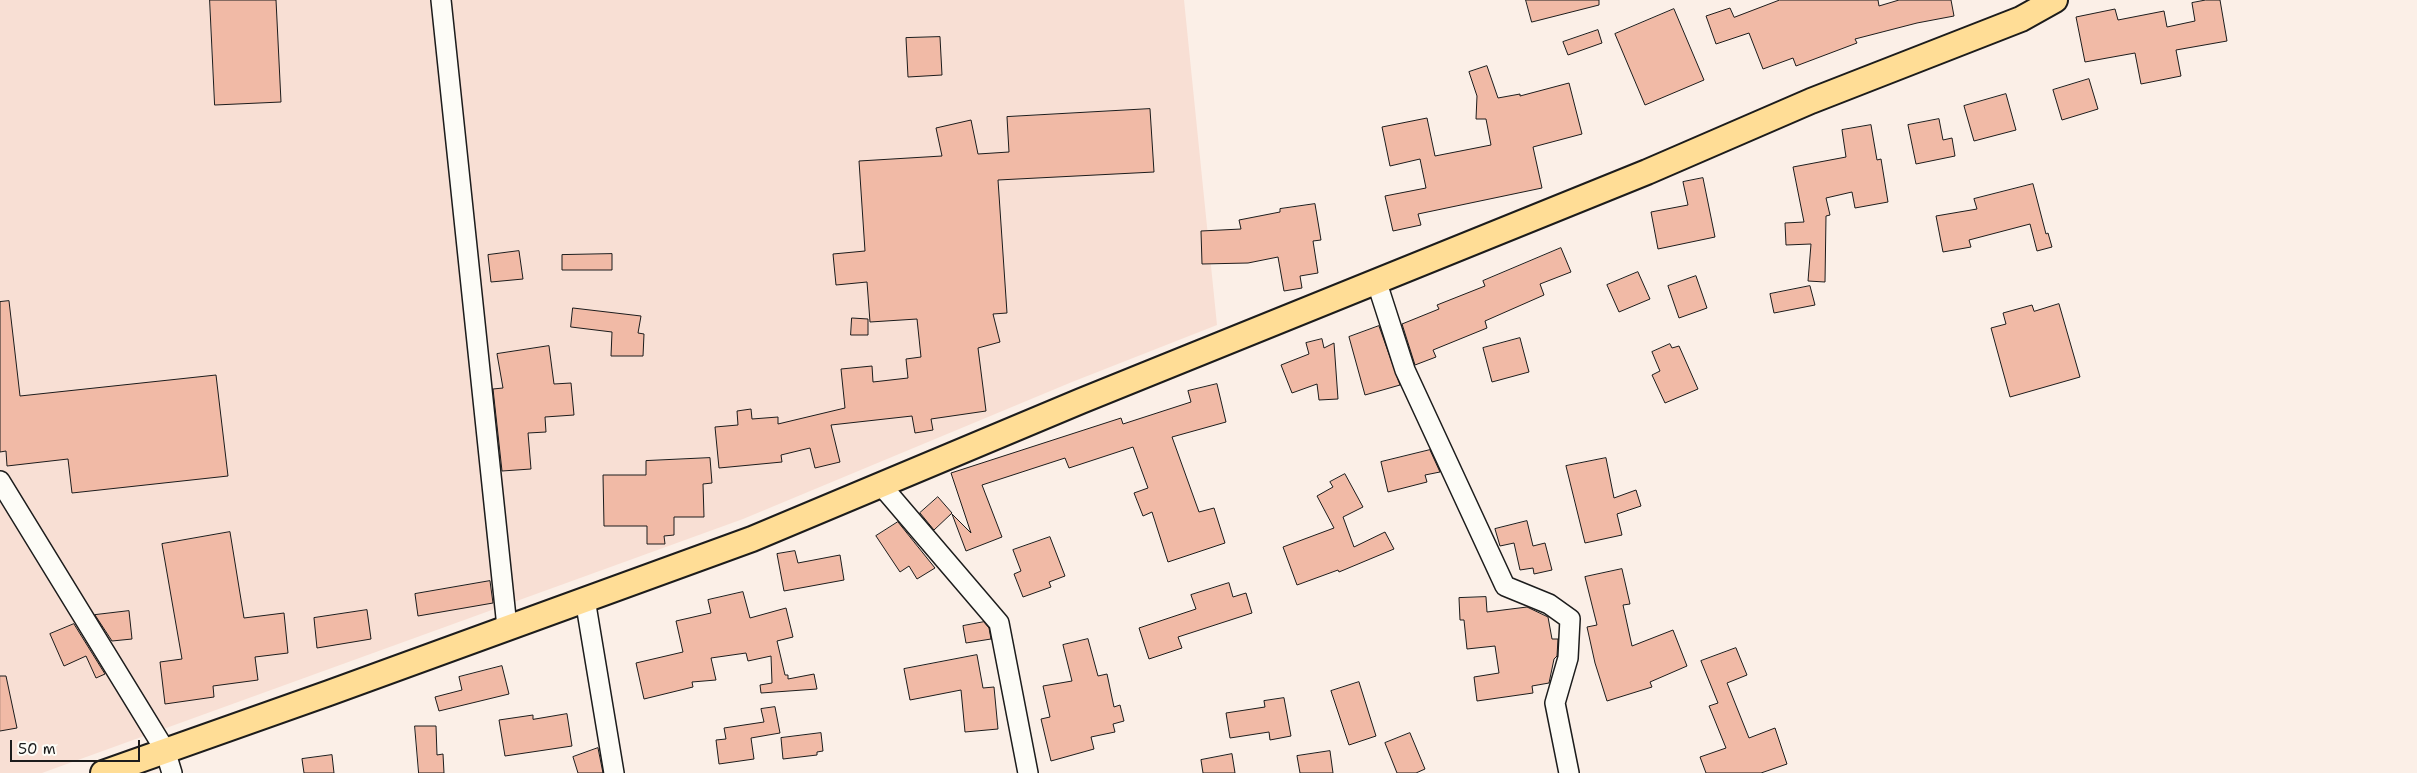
<!DOCTYPE html>
<style>
body{margin:0}
#map{position:relative;width:2417px;height:773px;overflow:hidden;background:#fbefe7;font-family:"Shantell Sans",sans-serif}
canvas{display:block}
.scale{position:absolute;left:10px;top:740px;width:130px;height:22px;box-sizing:border-box;border:2px solid #1c1c1c;border-top:0;padding-left:6px;font-size:15px;line-height:18px;white-space:nowrap;color:#1c1c1c;-webkit-text-stroke:4px #fdfcf7;paint-order:stroke}
</style>
<div id="map">
<canvas width="2417" height="773"></canvas>
<div class="scale">50 m</div>
</div>
<script>
const ctx = document.querySelector('canvas').getContext('2d');
ctx.lineJoin = 'round';
function fill(path, color) { ctx.fillStyle = color; ctx.fill(path, 'evenodd'); }
function strokePath(path, color, width, dash) { ctx.strokeStyle = color; ctx.lineWidth = width; ctx.lineCap = dash ? 'butt' : 'round'; ctx.setLineDash(dash || []); ctx.stroke(path); }
fill(new Path2D(`
 M0 0H1184L1217 325 1072 382 743 519 42 773H0Z`), '#f8dfd4');
const building = new Path2D(`
 M210 0H276L281 102 215 105Z
 M1526 0H1599V5L1532 22Z
 M1780 0H1878L1879 6 1899 0H1951L1954 16 1917 23 1855 39 1857 43 1796 66 1793 58 1763 69 1749 33 1716 44 1706 16 1730 8 1734 17Z
 M2206 0H2220L2227 41 2176 50 2181 76 2141 84 2135 53 2085 62 2076 17 2115 9 2118 20 2164 11 2167 27 2195 21 2192 3Z
 M1674 9 1704 80 1645 105 1615 34Z
 M1598 30 1602 43 1568 55 1563 42Z
 M940 37 942 75 908 77 906 38Z
 M1487 66 1498 98 1520 94V96L1569 83 1582 134 1533 147 1542 188 1418 214 1421 225 1393 231 1385 196 1426 188 1420 159 1390 166 1382 127 1427 118 1435 156 1491 145 1486 119H1476L1477 96 1469 72Z
 M2089 79 2098 109 2062 120 2053 90Z
 M2006 94 2016 130 1974 141 1964 106Z
 M1150 109 1154 172 998 180 1007 313 993 314 1000 342 978 348 986 411 931 419 933 430 915 433 912 416 831 425 840 462 815 468 810 448 781 455 782 462 719 468 715 427 738 425 737 411 751 409 752 419 778 417V424L845 408 841 369 872 366 873 382 908 378 906 359 921 357 917 319 870 322 867 282 836 285 833 254 865 251 859 161 942 156 936 128 971 120 978 154 1009 152 1007 117Z
 M1939 119 1943 140 1952 138 1955 156 1916 164 1908 125Z
 M1871 125 1877 160 1881 159 1888 202 1855 208 1852 192 1826 198 1830 215 1826 216 1825 282 1808 281 1811 244 1786 245 1785 223 1804 222 1793 167 1846 157 1842 130Z
 M1703 178 1715 237 1658 249 1651 212 1688 205 1683 182Z
 M2033 184 2046 234 2048 233 2052 247 2037 251 2030 224 1969 240 1971 247 1943 252 1936 216 1977 209 1974 199Z
 M1315 204 1321 240 1313 241 1318 273 1300 276 1302 288 1284 291 1278 257 1248 263 1202 264 1201 231 1241 229 1239 220 1280 212V209Z
 M1561 248 1571 272 1540 284 1544 295 1485 321 1487 328 1433 350 1436 357 1415 365 1402 324 1439 309 1437 305 1485 286 1483 281Z
 M519 251 523 279 491 282 488 255Z
 M612 254V270H562V255Z
 M1638 272 1650 299 1619 312 1607 285Z
 M1696 276 1707 308 1679 318 1668 286Z
 M1810 286 1815 305 1774 313 1770 294Z
 M9 301 20 396 216 375 228 476 72 493 68 459 7 466 6 451 0 452V302Z
 M2059 304 2080 377 2010 397 1991 328 2006 324 2003 313 2032 305 2034 311Z
 M573 308 641 316 638 333 644 334 643 356H611L612 332 571 327Z
 M852 318 868 319V335H851Z
 M1379 326 1400 385 1365 395 1349 337Z
 M1520 338 1529 372 1492 382 1483 348Z
 M1322 339 1324 348 1334 343 1338 399 1319 400 1317 384 1292 393 1281 365 1309 354 1306 343Z
 M1670 344 1672 348 1679 346 1698 389 1665 403 1652 375 1660 371 1652 352Z
 M549 346 554 384 571 383 574 415 545 417 546 432 528 433 531 469 502 471 493 389 503 388 497 354Z
 M1217 384 1226 422 1172 437 1199 512 1214 508 1225 543 1168 562 1152 512 1143 516 1134 493 1148 488 1133 447 1069 468 1065 458 982 485 1002 537 966 551 952 514 971 533 951 473 1121 418 1123 424 1191 402 1188 391Z
 M1430 450 1440 472 1425 475 1427 482 1388 492 1381 462Z
 M710 458 712 483 703 484 704 517H674V535L664 536 665 544H647V526H604L603 475H646V461Z
 M1606 458 1614 498 1636 490 1641 506 1617 514 1622 535 1585 543 1566 466Z
 M1345 474 1363 507 1343 517 1354 547 1385 532 1394 549 1339 572 1338 570 1297 585 1283 547 1334 528 1317 496 1333 487 1330 482Z
 M938 497 952 513 934 530 920 513Z
 M1527 521 1533 546 1545 543 1552 570 1534 574 1533 568 1520 570 1514 543 1500 546 1495 529Z
 M898 522 935 568 917 579 909 566 900 572 876 536Z
 M230 532 244 618 284 613 288 653 255 657 258 680 213 686 214 697 165 704 160 662 182 659 162 544Z
 M1050 537 1065 576 1049 582 1051 587 1023 597 1014 574 1021 571 1013 550Z
 M795 551 798 563 840 555 844 580 784 591 777 554Z
 M1622 569 1630 604 1623 605 1632 646 1673 630 1687 666 1650 682 1652 687 1607 701 1595 663 1587 627 1597 625 1585 577Z
 M490 581 493 603 418 616 415 594Z
 M1229 583 1233 597 1246 593 1252 613 1178 637 1182 648 1149 659 1139 628 1196 609 1191 595Z
 M743 592 750 618 786 608 793 637 777 641 785 675H788V679L814 674 817 689 761 693 760 685 772 683 771 656 748 661 746 653 711 658 716 680 692 682 693 687 644 699 636 663 683 652 676 621 711 613 708 600Z
 M1486 597 1487 612 1527 607 1548 617 1552 639H1558L1557 656 1554 659 1549 683 1532 686 1533 693 1477 701 1474 677 1499 673 1495 646 1467 649 1464 620H1460L1459 598Z
 M367 610 371 639 317 648 314 618Z
 M129 611 132 639 112 641 95 615Z
 M984 622 989 628 991 639 966 643 963 626Z
 M74 624 105 674 96 678 86 656 64 666 50 634Z
 M1088 639 1098 676 1107 674 1114 707 1120 705 1124 721 1113 724 1115 732 1091 737 1094 749 1051 761 1041 719 1050 717 1043 686 1072 681 1063 645Z
 M1736 648 1747 675 1727 683 1749 738 1775 728 1787 764 1761 773H1706L1700 757 1726 748 1709 706 1718 703 1701 661Z
 M977 655 983 688 994 687 998 729 965 732 961 690 910 700 904 669Z
 M502 666 509 694 439 711 435 697 462 690 459 677Z
 M0 676H6L17 728 0 731Z
 M1359 682 1376 736 1349 745 1331 691Z
 M1284 698 1291 736 1270 740 1269 732 1230 738 1226 713 1265 707 1264 701Z
 M775 707 780 733 751 738 754 759 719 764 716 740 726 739 724 728 764 722 761 709Z
 M567 714 572 746 505 756 499 720 533 715V719Z
 M415 726H436L437 755 443 754 444 773H419Z
 M821 733 823 751 817 752V755L783 759 781 738Z
 M1410 733 1425 769 1416 773H1397L1385 743Z
 M598 748 603 773H578L573 757Z
 M1330 751 1333 773H1300L1297 756Z
 M1232 754 1235 773H1203L1201 760Z
 M332 755 334 773H304L302 759Z`);
fill(building, '#f1baa6');
strokePath(building, '#1c1c1c', 1);
const minor = new Path2D(`
 M441 0 507 627
 M1377 283 1405 370 1505 586 1549 604 1570 619 1568 658 1555 703 1569 773
 M0 481 165 750 172 773
 M881 485 999 623 1028 773
 M585 599 614 773`);
const major = new Path2D(`
 M103 773 329 693 752 539 1081 401 1647 172 1811 101 2021 19 2055 0`);
strokePath(minor, '#1c1c1c', 22);
strokePath(major, '#1c1c1c', 28);
strokePath(minor, '#fdfcf7', 19);
strokePath(major, '#ffdd96', 24);
</script>
